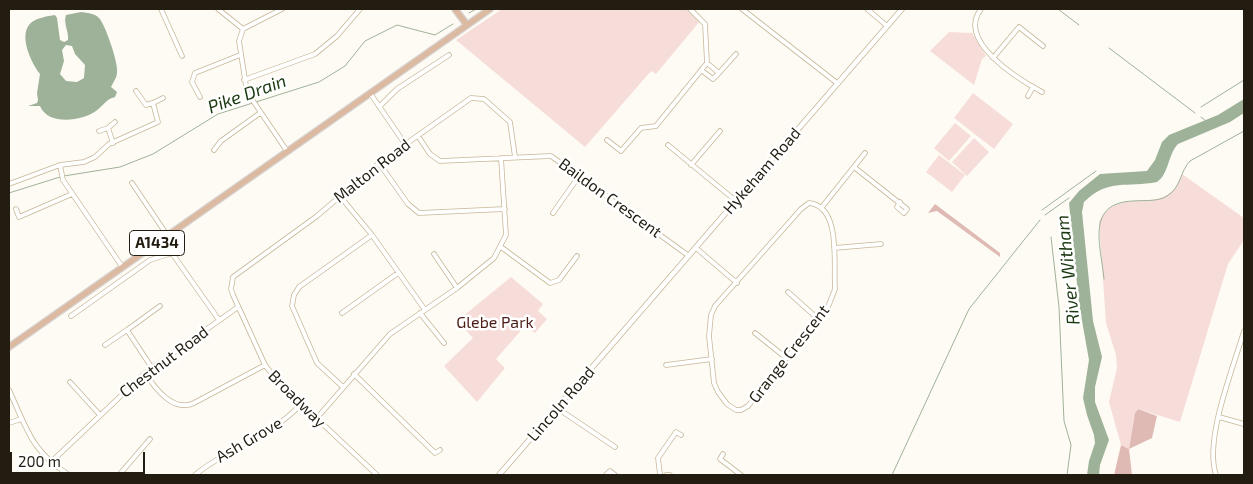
<!DOCTYPE html>
<style>
body{margin:0}
#map{position:relative;width:1253px;height:484px;overflow:hidden;background:#fefbf4;font-family:"Exo 2",sans-serif}
canvas{display:block}
.frame{position:absolute;inset:0;border:10px solid #231d11;pointer-events:none}
.scale{position:absolute;left:10px;top:452px;width:135px;height:22px;box-sizing:border-box;border:2px solid #231d11;border-top:0;padding-left:6px;font-size:15px;line-height:18px;white-space:nowrap;color:#231d11;-webkit-text-stroke:4px #fff;paint-order:stroke}
</style>
<div id="map">
<canvas width="1253" height="484"></canvas>
<div class="frame"></div>
<div class="scale">200 m</div>
</div>
<script>
const ctx = document.querySelector('canvas').getContext('2d');
ctx.lineJoin = 'round';
function fill(path, color) { ctx.fillStyle = color; ctx.fill(path, 'evenodd'); }
function strokePath(path, color, width, dash) { ctx.strokeStyle = color; ctx.lineWidth = width; ctx.lineCap = dash ? 'butt' : 'round'; ctx.setLineDash(dash || []); ctx.stroke(path); }
function label(font, color, halo, rows, align = 'center') {
  ctx.font = font + ' "Exo 2",sans-serif'; ctx.lineWidth = 5; ctx.setLineDash([]); ctx.textBaseline = 'middle'; ctx.strokeStyle = halo; ctx.fillStyle = color; for (const [text, x, y, turn = 0] of rows) {
    ctx.save(); ctx.translate(x, y); ctx.rotate((+turn || 0) * Math.PI / 180); ctx.textAlign = isNaN(turn) ? turn : align; if (halo) ctx.strokeText(text, 0, 0); ctx.fillText(text, 0, 0); ctx.restore();
  }
}
fill(new Path2D(`
 M502 9H686L700 21 656 74 651 71 585 147 456 40Z
 M949 32 972 33 986 56 982 59 974 85 930 51Z
 M973 93 1013 124 994 149 954 118Z
 M955 123 971 136 949 161 934 148Z
 M974 138 989 152 967 176 952 162Z
 M939 155 965 175 952 192 926 172Z
 M1182 174 1244 218V240L1228 264 1180 422 1138 409 1135 413 1129 449 1121 445 1109 402 1117 368 1116 355 1106 323 1099 222C1118 181 1166 222 1182 174Z
 M511 277 543 304 538 311 547 319 535 333 525 326 496 359 505 368 477 402 444 366 473 338 457 321Z`), '#f7ddd9');
fill(new Path2D(`
 M935 204 1000 253V257L937 211 928 213Z
 M1138 409 1157 416 1152 438 1129 449 1132 475H1114L1121 445 1129 449 1135 413Z`), '#dfbab4');
fill(new Path2D(`
 M81 12C87 13 94 13 99 18 105 24 119 64 117 73 117 77 113 83 111 87L117 92 115 97C106 99 103 106 96 111 82 121 48 126 40 106H28L37 103 38 100 37 93 40 74C31 63 17 33 32 22 38 18 47 16 55 15L57 18 60 40 64 42 68 40C69 32 63 23 66 15ZM66 45 72 46 75 54 85 65 84 78 77 82 66 81 60 74 64 61 62 50Z
 M1244 99V113L1230 122 1178 144C1168 154 1169 174 1157 182 1127 188 1108 178 1084 202L1082 212 1093 321 1102 357 1095 387V402L1109 440 1100 465 1099 475H1087L1089 461 1095 443 1094 435 1087 415 1083 398 1089 360 1079 304 1069 203 1079 191 1100 174 1147 171 1155 160 1162 142 1169 135 1218 115Z`), '#9db298');
strokePath(new Path2D(`
 M1058 9 1079 25
 M469 13 476 9
 M1109 48 1195 113
 M1201 107 1244 80
 M1201 117 1206 121
 M64 176 120 167 153 154 218 114 319 82 345 66 365 41 397 25 435 35 453 24
 M9 193 60 177
 M1042 210 1096 171
 M1045 215 1069 198
 M1051 237 1059 307 1064 421 1071 445 1067 475
 M1104 279C1101 246 1085 203 1133 201 1144 200 1158 202 1167 196 1181 188 1180 171 1190 161L1244 131
 M892 475 969 309 1040 220`), '#9db298', 1);
const minor = new Path2D(`
 M161 9 182 56
 M218 9 243 29
 M282 9 243 29 239 41 247 92 287 151
 M742 9 837 83
 M867 9 887 26
 M981 9C956 41 1018 79 1042 92
 M993 58 1019 27 1043 46
 M701 70 713 79 719 73 707 63
 M719 73 736 54
 M244 80 315 54 337 36 360 9
 M136 91 146 105 153 103
 M370 93 405 144
 M1028 96 1033 87
 M200 97 192 82 195 73 240 55
 M380 106 397 89 449 55
 M108 128 115 122
 M99 131 108 128 113 143
 M418 136 430 154 440 161 551 156 689 256
 M607 140 621 151 641 128 656 126 707 63 705 24 690 9
 M668 145 736 201
 M214 150 221 141 260 113
 M379 163 408 204 419 213 505 209
 M691 165 720 131
 M854 167 907 209 904 213 897 207 900 202
 M132 183 167 235
 M9 184 60 165
 M339 195 372 235 425 310
 M809 203C842 206 833 266 835 289L828 307 748 406 741 410H736L727 404 718 392 714 383 709 336 711 315 715 306 801 209Z
 M822 207 865 153
 M16 209 19 217 72 194
 M553 213 579 176
 M162 239 219 320
 M501 247 550 283 559 280 577 256
 M696 248 737 283
 M834 248 881 244
 M434 254 457 288
 M123 268 63 180 60 165 84 162 95 157 109 144 158 122 153 103 163 98
 M788 292 817 318
 M342 313 398 273
 M420 313 444 343
 M71 316 150 260 172 253
 M127 330 160 306
 M755 333 785 357
 M105 345 127 330 152 368
 M666 365 712 359
 M145 373C155 388 173 413 194 403L265 365
 M354 374 435 453 440 450
 M70 382 99 414
 M343 387 317 363 292 306 294 295 299 287 372 235
 M9 390C27 429 31 451 69 475
 M557 408 615 447
 M1219 417 1244 424
 M316 419 390 334 457 288 494 258 506 235 501 158
 M9 423 21 419
 M723 454 720 459 741 475
 M50 463 145 373 238 307
 M119 475 150 439
 M195 475C227 448 274 435 301 404
 M377 475 278 382 265 365 233 295 231 289 233 277 317 216 379 163 471 98 484 99 510 122 515 157
 M606 475 610 471 615 475
 M660 475 658 458 676 432 681 435
 M666 475H670
 M1216 475C1204 439 1233 369 1244 331`);
const tertiary = new Path2D(`
 M499 475 902 9`);
const primary = new Path2D(`
 M455 9 467 25
 M9 347 490 9`);
strokePath(minor, '#c6b697', 5.5);
strokePath(tertiary, '#c6b697', 6);
strokePath(primary, '#d7d6d4', 8);
strokePath(minor, '#fff', 4);
strokePath(tertiary, '#fff', 4.5);
strokePath(primary, '#dcb9a1', 5.5);
for (const [x, y, w] of [
 [157,243,55]
]) { const box = new Path2D(); box.roundRect(x - w / 2, y - 12.5, w, 25, 4); ctx.fillStyle = '#fff'; ctx.fill(box); strokePath(box, '#231d11', 1); }
label('bold 15px', '#231d11', null, [
 ["A1434",157,243]
]);
label('16px', '#231d11', '#fff', [
 ["Malton Road",372,171,-38],
 ["Hykeham Road",762,171,-49],
 ["Baildon Crescent",610,198,36],
 ["Grange Crescent",789,354,-52],
 ["Chestnut Road",164,362,-37],
 ["Broadway",297,399,45],
 ["Lincoln Road",561,404,-49],
 ["Ash Grove",249,440,-30]
]);
label('16px', '#4c1d17', '#fff', [
 ["Glebe Park",495,323]
]);
label('italic 18px', '#1b3811', '#fff', [
 ["Pike Drain",247,94,-20],
 ["River Witham",1068,270,-96]
]);
</script>
